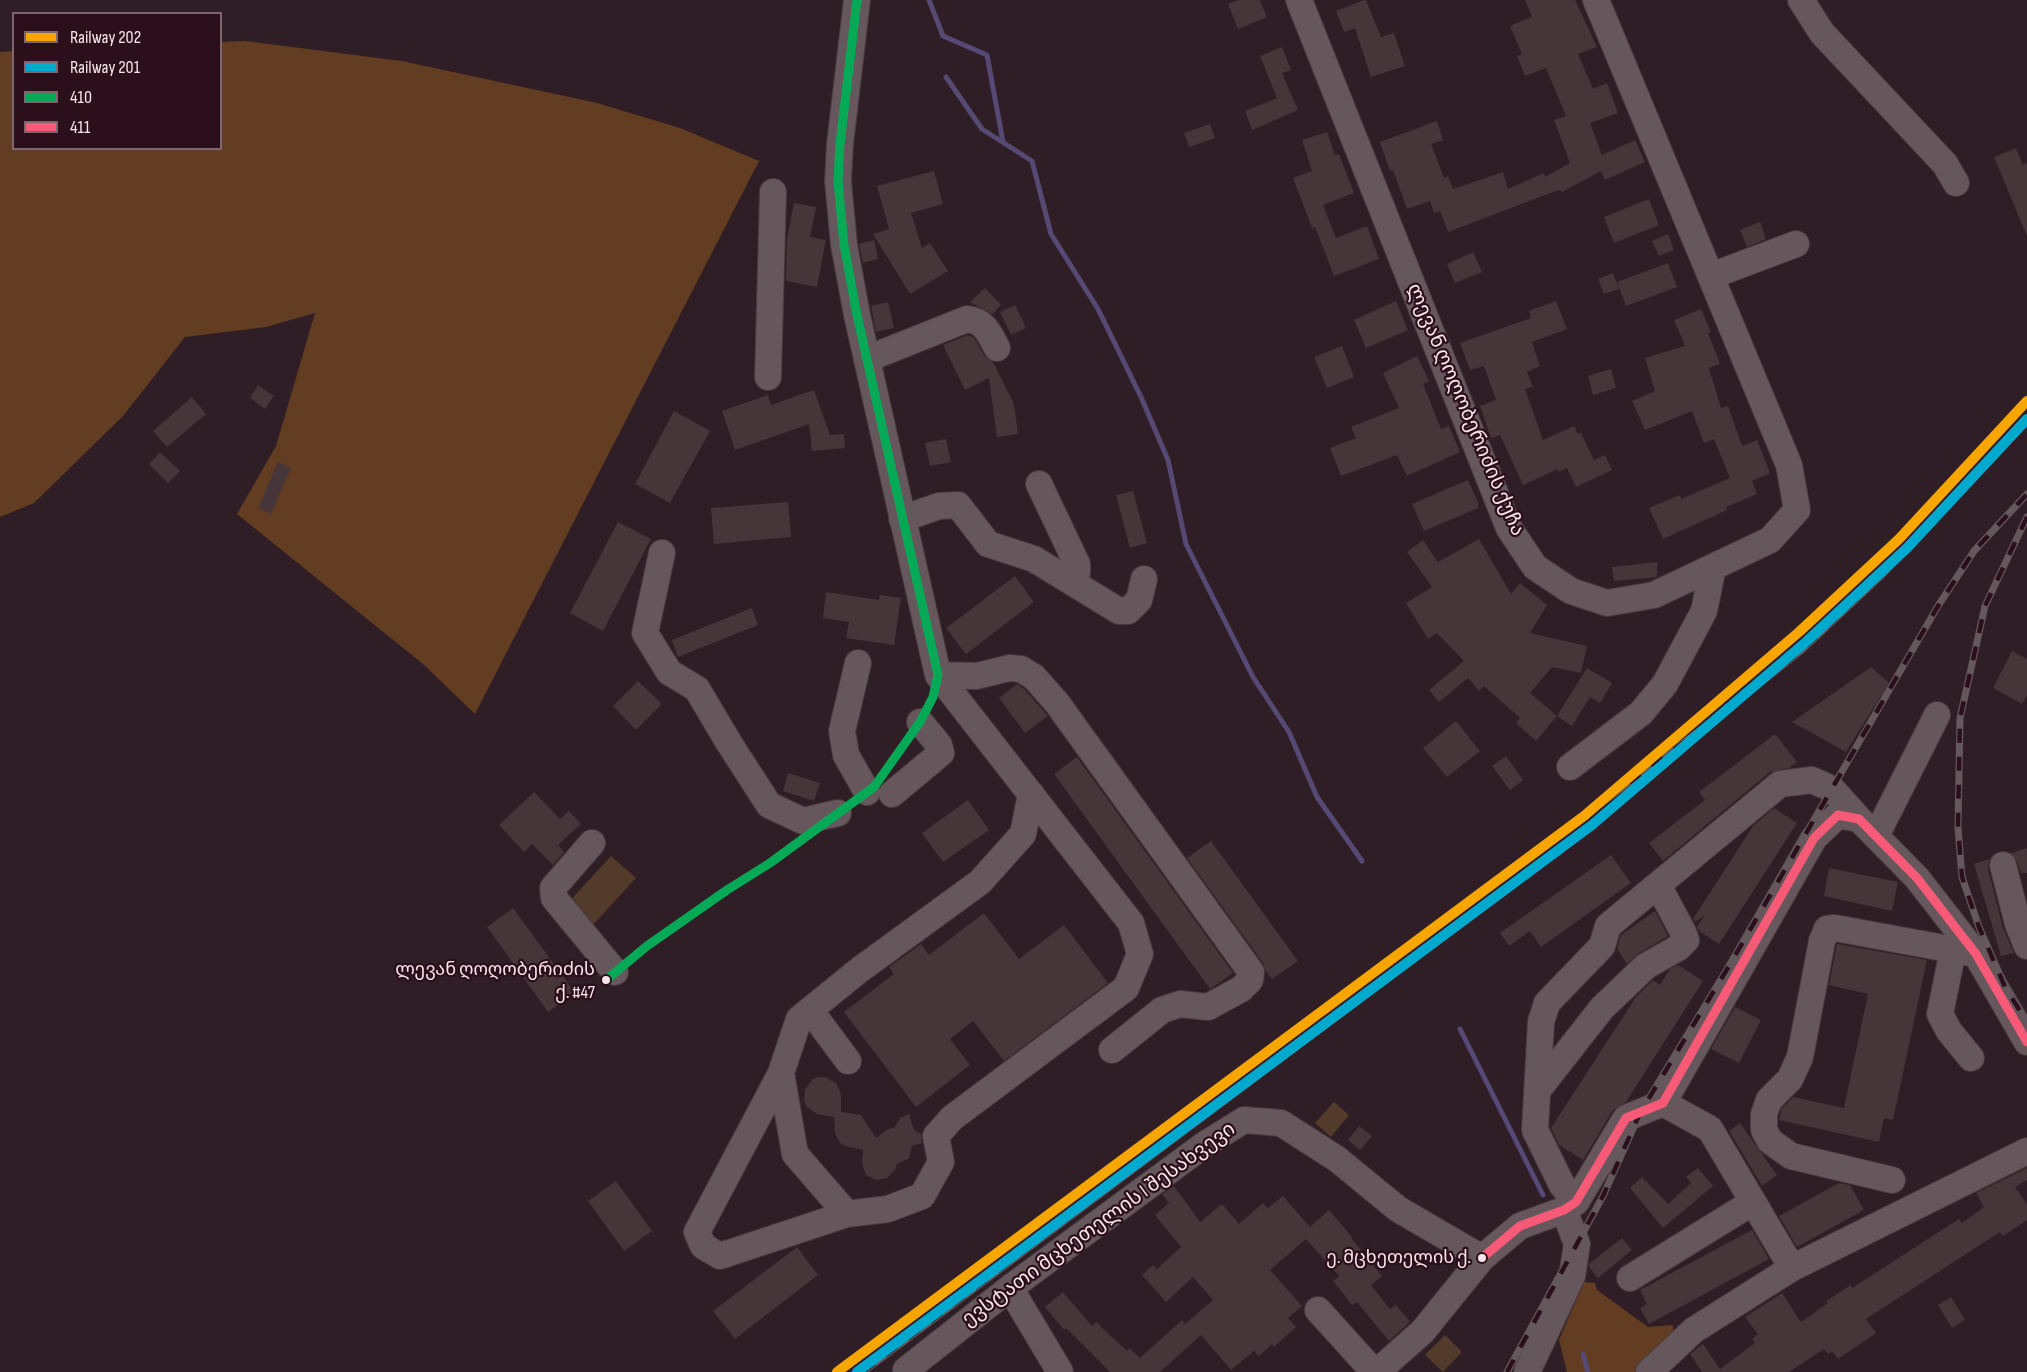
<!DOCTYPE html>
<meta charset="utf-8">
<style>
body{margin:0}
#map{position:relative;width:2027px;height:1372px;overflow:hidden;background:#2f1e25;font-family:"Sofia Sans Condensed",sans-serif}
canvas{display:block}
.legend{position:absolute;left:12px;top:12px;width:210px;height:138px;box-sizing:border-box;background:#2b0f1a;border:2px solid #7e656e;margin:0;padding:8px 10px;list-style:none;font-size:18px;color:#fae5eb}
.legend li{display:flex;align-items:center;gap:12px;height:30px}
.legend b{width:30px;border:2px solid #7e656e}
</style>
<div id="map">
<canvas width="2027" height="1372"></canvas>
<ul class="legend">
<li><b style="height:8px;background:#f7a600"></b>Railway 202</li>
<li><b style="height:8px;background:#00a9ce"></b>Railway 201</li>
<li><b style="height:8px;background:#06aa56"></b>410</li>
<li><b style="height:8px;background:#f75a77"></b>411</li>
</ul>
</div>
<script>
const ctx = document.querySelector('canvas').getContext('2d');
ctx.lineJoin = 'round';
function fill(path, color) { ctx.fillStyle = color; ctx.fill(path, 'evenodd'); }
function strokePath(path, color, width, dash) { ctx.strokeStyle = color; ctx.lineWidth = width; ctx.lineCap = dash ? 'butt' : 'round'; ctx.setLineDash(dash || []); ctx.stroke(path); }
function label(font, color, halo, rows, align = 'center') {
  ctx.font = font + ' "Sofia Sans Condensed","Noto Sans Georgian",sans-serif'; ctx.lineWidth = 4.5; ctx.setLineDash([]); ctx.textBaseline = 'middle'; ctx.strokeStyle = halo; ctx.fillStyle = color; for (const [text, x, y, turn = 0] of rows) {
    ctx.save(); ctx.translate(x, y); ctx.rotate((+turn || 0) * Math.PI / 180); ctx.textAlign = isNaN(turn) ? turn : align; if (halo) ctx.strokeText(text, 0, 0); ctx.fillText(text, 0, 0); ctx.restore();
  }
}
fill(new Path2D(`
 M611 856 636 878 591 927 567 904Z
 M1334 1102 1349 1115 1331 1137 1315 1123Z
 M1445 1335 1462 1352 1443 1372 1425 1355Z`), '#523b2b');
fill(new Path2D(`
 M245 41 402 61 597 103 680 128 759 161 475 714 423 664 237 514 276 446 315 313 266 327 185 337 123 416 34 503 0 517V52L13 51 14 148H220L221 42Z
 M1584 1282 1595 1283 1597 1290 1648 1327 1673 1325V1338L1638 1372H1567L1559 1340Z`), '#633d21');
strokePath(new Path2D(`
 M929 0 943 36 987 55 1003 142
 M946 77 982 129 1032 161 1051 234 1098 309 1141 397 1168 460 1186 544 1253 677 1289 732 1317 797 1362 861
 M1460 1029 1543 1195
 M1583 1354 1588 1372`), '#564a74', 5);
fill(new Path2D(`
 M1238 0H1260L1267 17 1238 29 1228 4Z
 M1364 0H1366L1381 37 1394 33 1405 66 1371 77 1355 28 1344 32 1336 11Z
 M1525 0H1575L1597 47 1578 54 1593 89 1607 83 1618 113 1590 123 1602 155 1635 140 1645 162 1605 180 1601 171 1562 192 1560 190 1553 192 1448 232 1440 211 1434 213 1430 201 1407 209 1393 170 1390 171 1380 142 1437 121 1443 140 1431 144 1444 178 1448 176 1453 189 1503 172 1508 189 1544 173 1545 177 1570 163 1554 120 1566 116 1546 68 1525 76 1517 56 1522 54 1510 26 1532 17Z
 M1282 47 1291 70 1282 73 1298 110 1252 130 1245 111 1277 98 1260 56Z
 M1210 124 1215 138 1189 147 1184 133Z
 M1327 132 1335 155 1339 154 1354 193 1323 205 1336 238 1367 226 1379 259 1334 276 1315 227 1312 228 1293 178 1312 171 1302 140Z
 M2016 148 2023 165 2027 163V236L1994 157Z
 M934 171 943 204 911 213 922 248 930 243 948 271 910 294 873 234 889 229 877 186Z
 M1649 199 1659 225 1614 243 1604 217Z
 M794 203 816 207 810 237 826 240 817 287 786 281 787 239Z
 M1760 222 1766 239 1747 247 1740 230Z
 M1668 234 1674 250 1659 256 1652 241Z
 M874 240 878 259 863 263 859 244Z
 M1473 252 1482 272 1455 283 1447 264Z
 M1668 263 1677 287 1626 306 1617 282Z
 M1613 273 1619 289 1604 294 1598 279Z
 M985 288 1001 305 992 314 970 302Z
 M1396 301 1408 330 1366 348 1354 320Z
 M1556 301 1567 329 1532 342 1540 366 1527 372 1533 387 1525 389 1543 440 1574 426 1578 434 1581 433 1594 460 1605 455 1612 470 1576 487 1567 468 1559 472 1558 469 1523 485 1500 435 1491 438 1480 406 1496 400 1484 366 1470 370 1460 343 1531 318 1529 311Z
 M888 302 894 328 876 332 871 306Z
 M1015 305 1026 328 1011 335 1000 312Z
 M1701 309 1711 332 1708 333 1720 364 1709 368 1721 408 1728 406 1742 446 1757 440 1770 473 1752 481 1757 494 1726 507 1727 510 1663 539 1649 508 1680 495 1681 499 1730 478 1714 439 1704 443 1692 411 1645 430 1632 401 1655 391 1645 358 1685 346 1674 320Z
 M968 335 974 338 984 355 993 362 1014 404 1018 434 997 437 989 378 965 390 943 345Z
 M1342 346 1354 377 1327 388 1314 357Z
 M1417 356 1429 381 1423 384 1441 429 1449 426 1460 452 1407 476 1397 455 1341 476 1330 448 1356 438 1351 427 1399 408 1383 373Z
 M1611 369 1616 388 1593 395 1588 376Z
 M258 385 274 396 265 409 250 398Z
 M814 390 830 435 844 434 845 448 812 451 809 424 735 450 722 411 768 395 771 405Z
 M192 397 206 414 167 447 153 431Z
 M674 411 710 431 670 503 635 484Z
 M946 439 951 462 930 466 925 443Z
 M160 452 180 471 168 483 149 464Z
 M278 462 291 468 271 514 258 508Z
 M1468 480 1478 502V508L1424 531 1412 504Z
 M1133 491 1147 543 1130 548 1116 495Z
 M788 502 791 537 714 544 711 508Z
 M618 522 651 539 603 631 570 613Z
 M1479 539 1511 594 1520 583 1547 605 1530 633 1587 646 1581 673 1552 667 1530 693 1557 716 1536 741 1516 723 1520 718 1484 686 1479 691 1468 678 1439 702 1429 690 1464 661 1437 633 1428 639 1406 603 1432 587 1407 552 1423 540 1438 562Z
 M1657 562V577L1614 581 1612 567Z
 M1015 576 1034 602 966 654 946 628Z
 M826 592 879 600 880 595 901 598 894 645 846 638 849 622 823 618Z
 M752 608 758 625 678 657 672 640Z
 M2012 651 2027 659V695L2022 704 1993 688Z
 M1871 667 1889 683 1846 752 1792 722Z
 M1587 668 1612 683 1600 703 1590 697 1572 726 1557 716Z
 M638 681 662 704 636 730 613 706Z
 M1017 684 1024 689 1048 716 1025 733 999 698Z
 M1456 721 1480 751 1447 777 1423 748Z
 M1775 734 1797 762 1789 768 1770 772 1663 861 1649 843 1705 800 1699 792Z
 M1506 756 1523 780 1510 790 1492 766Z
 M1077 757 1233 973 1213 987 1210 989 1054 774Z
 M788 773 820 783 814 801 783 791Z
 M534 792 560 819 569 811 581 824 558 845 564 852 553 865 532 844 524 852 499 825Z
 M968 800 989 830 943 862 922 833Z
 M1774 808 1797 823 1719 944 1699 931 1697 927 1705 915 1695 922 1693 919 1753 826Z
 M1211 841 1298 961 1272 979 1265 970 1263 963 1187 858Z
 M2027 848V873H2021L2017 861 2011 853Z
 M1611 855 1631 883 1541 947 1530 931 1509 946 1500 933Z
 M1989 859 1988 869 2003 928 2014 953 2001 956 1974 864Z
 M1829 868 1898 882 1892 911 1824 896Z
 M513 908 575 993 548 1012 487 927Z
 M1655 911 1668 936 1639 953 1627 964 1617 949 1621 935Z
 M984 913 1019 959 1064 925 1108 983 1004 1061 973 1021 950 1039 970 1065 916 1107 844 1012 894 974 889 967 921 944 929 955Z
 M1837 944 1927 960 1893 1120 1884 1118 1879 1142 1779 1120 1782 1108 1793 1097 1844 1108 1868 994 1829 985Z
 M1678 965 1703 981 1626 1102 1613 1110 1583 1160 1559 1145 1551 1128 1636 997 1653 980 1660 985 1670 969Z
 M1735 1007 1761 1020 1739 1063 1711 1049Z
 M819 1077H825L836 1083 841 1094V1112L861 1115 876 1138 887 1130 895 1127 900 1118 909 1114 914 1130 921 1134 922 1143 912 1146 909 1158 897 1164 895 1170 887 1178 876 1180 866 1175 862 1164 863 1150 845 1146 840 1143 835 1133 834 1117 817 1114 807 1107 804 1101 805 1089 813 1079Z
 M1740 1123 1777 1175 1762 1186 1729 1131Z
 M1359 1126 1372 1136 1360 1150 1348 1140Z
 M1698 1168 1713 1186 1663 1228 1630 1188 1642 1177 1668 1204 1691 1183 1686 1177Z
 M2027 1168V1180L2015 1187 2027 1204V1220L2003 1236 2000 1232 1866 1319 1876 1333 1838 1359 1832 1351 1828 1354 1824 1349 1789 1372H1702L1690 1354 1703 1344 1720 1369 1755 1343 1752 1339 1758 1334 1745 1317 1782 1293 1801 1322 1828 1303 1826 1301 1851 1285 1852 1288 1959 1219 1962 1223 1984 1207 1976 1193Z
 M616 1181 652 1231 624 1251 588 1201Z
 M1839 1183 1850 1185 1864 1210 1797 1247 1779 1216Z
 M1174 1186 1200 1222 1222 1204 1239 1224 1263 1203 1268 1208 1283 1196 1310 1227 1329 1210 1352 1237 1351 1238 1382 1276 1371 1285 1390 1309 1396 1305 1410 1322 1389 1341 1357 1302 1352 1305 1333 1281 1339 1276 1306 1239 1270 1270 1302 1306 1288 1318 1296 1327 1274 1347 1272 1344 1259 1356 1254 1351 1231 1370 1201 1335 1160 1372H1110L1066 1328 1064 1330 1045 1307 1063 1292 1092 1326 1096 1322 1127 1351 1129 1348 1140 1358 1182 1320 1185 1324 1213 1300 1193 1277 1166 1302 1142 1275 1153 1265 1157 1269 1181 1247 1155 1215 1169 1203 1162 1194Z
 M1752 1230 1769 1259 1649 1324 1640 1308 1647 1304 1640 1290Z
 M1622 1238 1632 1250 1598 1278 1589 1267V1264Z
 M797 1247 818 1275 735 1339 713 1311Z
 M1951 1297 1965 1320 1952 1328 1938 1305Z`), '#463639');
const minor = new Path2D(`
 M857 0 840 144 838 181 844 245 857 315 938 675 1131 923 1140 954 1126 988 952 1118 936 1136 941 1162 922 1196 888 1209 847 1214 720 1256 703 1246 697 1232 781 1073 799 1019 858 971 980 882 1023 834 1031 794
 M1299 0 1509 528 1535 567 1571 591 1607 603 1654 595 1770 540 1797 510 1789 465 1596 0
 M1801 0 1822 33 1945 164 1956 183
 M1711 276 1796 244
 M867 359 967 319C985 321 989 333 997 348
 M768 377 773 192
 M1039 484 1077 564V573L1073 583
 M902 519 939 506 958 505 988 544 1034 559 1119 611H1128L1139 600 1144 579
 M662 553 645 633 669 672 697 689 729 743 769 805 803 821 838 813
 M858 663 842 731 846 755 867 792
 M938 675 977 676 1009 668 1021 669 1034 677 1057 703 1251 972 1250 980 1241 989 1208 1007 1180 1004 1162 1010 1112 1050
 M1570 767 1641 713 1665 684 1704 611 1713 567
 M892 794 941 753 939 745 920 722
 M1876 836 1937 715
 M592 843 553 888 554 898 615 972
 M2003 865 2018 924 2027 946
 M1953 950 1940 1014 1949 1031 1971 1058
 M810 1010 848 1061
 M781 1073 795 1154 847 1214
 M1537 1091 1602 1008 1646 966 1678 948 1686 940 1683 932 1658 885
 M1663 1103 1710 1129 1792 1268
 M1892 1180 1791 1156 1770 1141 1764 1130V1114L1769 1100 1790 1079 1800 1057 1822 941 1827 929 1835 928 1976 954
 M1576 1202 1562 1185 1535 1130 1541 1022 1547 1003 1602 946 1608 926 1780 784 1812 780 1832 789 1859 819
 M1630 1278 1753 1202
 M1010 1288 1060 1372
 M1318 1310 1374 1372
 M906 1372V1370L1010 1288 1204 1145 1244 1120 1281 1123 1337 1159 1398 1209 1482 1258
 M1377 1372 1423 1331 1482 1258 1520 1226 1564 1210 1576 1202 1626 1118 1663 1103 1814 838 1838 815 1859 819 1917 878 1976 954 2027 1042
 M1527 1372 1572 1276 1577 1244 1564 1210
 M1649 1372 1694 1330 1792 1268 2027 1151`);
strokePath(minor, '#473a3e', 28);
strokePath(minor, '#65575c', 26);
const rail = new Path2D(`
 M2027 517 1985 606 1960 718 1958 827 1962 877 1979 927 2005 987 2027 1022
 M1584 816 1714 720 1803 649 1881 576 2027 422
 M863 1372 1498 896
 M1507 1372 1603 1196 1640 1113 1729 966 1938 606 1974 551 2027 494`);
strokePath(rail, '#65585c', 7);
strokePath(rail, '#2b0f1a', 4.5, [14]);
strokePath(new Path2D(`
 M606 980 647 946 727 890 770 863 874 787 920 722 933 697 938 675 857 315 844 245 838 181 840 144 857 0`), '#06aa56', 9);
strokePath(new Path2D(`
 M1482 1258 1520 1226 1564 1210 1576 1202 1626 1118 1663 1103 1814 838 1838 815 1859 819 1917 878 1976 954 2027 1042`), '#f75a77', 9);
strokePath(new Path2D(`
 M837 1372 1584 816 1799 632 1899 539 2027 401`), '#f7a600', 10);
strokePath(new Path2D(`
 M857 1372 1592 825 1807 641 1907 548 2027 419`), '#00a9ce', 10);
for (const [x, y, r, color] of [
 [606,980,5,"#fae5eb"],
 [1482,1258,5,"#fae5eb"]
]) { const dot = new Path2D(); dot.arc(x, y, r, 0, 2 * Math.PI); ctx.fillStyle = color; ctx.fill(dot); strokePath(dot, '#2b0f1a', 2); }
label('18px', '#fae5eb', '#2b0f1a', [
 ["ლევან ღოღობერიძის",595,970],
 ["ქ. #47",595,993],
 ["ე. მცხეთელის ქ.",1471,1258]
], 'right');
label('20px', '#fae5eb', '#2b0f1a', [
 ["ლევან ღოღობერიძის ქუჩა",1465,410,67],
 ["ევსტათი მცხეთელის I შესახვევი",1099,1225,-36]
]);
</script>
